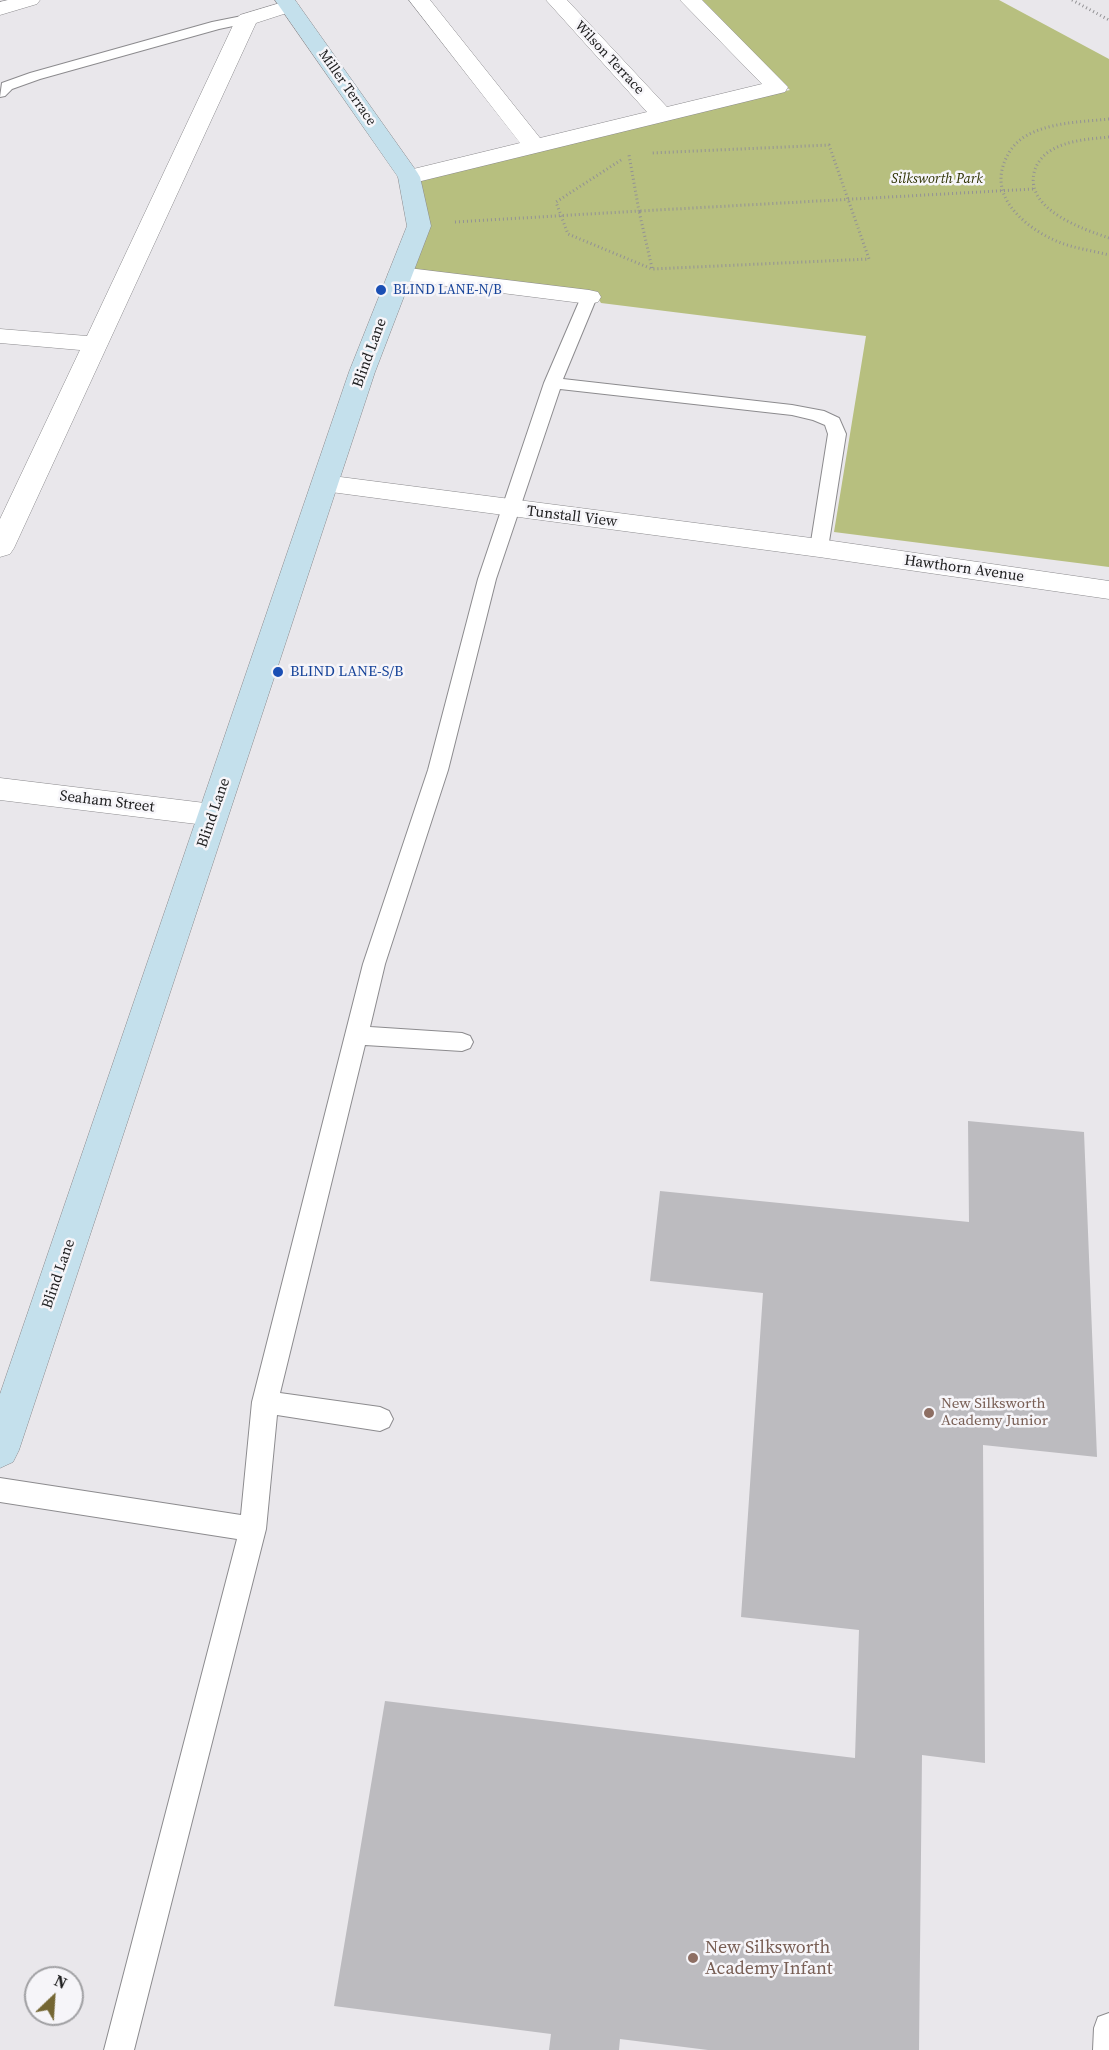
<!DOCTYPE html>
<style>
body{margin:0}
#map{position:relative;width:1109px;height:2050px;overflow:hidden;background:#e9e7eb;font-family:"Source Serif 4",serif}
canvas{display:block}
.north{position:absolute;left:24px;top:1966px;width:60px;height:60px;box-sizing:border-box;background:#f6f5f9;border:2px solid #a0a0a3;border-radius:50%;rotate:25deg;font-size:16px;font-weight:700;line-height:24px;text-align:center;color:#202021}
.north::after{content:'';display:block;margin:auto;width:21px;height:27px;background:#746633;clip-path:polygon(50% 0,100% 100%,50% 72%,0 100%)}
</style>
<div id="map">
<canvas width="1109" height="2050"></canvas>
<div class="north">N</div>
</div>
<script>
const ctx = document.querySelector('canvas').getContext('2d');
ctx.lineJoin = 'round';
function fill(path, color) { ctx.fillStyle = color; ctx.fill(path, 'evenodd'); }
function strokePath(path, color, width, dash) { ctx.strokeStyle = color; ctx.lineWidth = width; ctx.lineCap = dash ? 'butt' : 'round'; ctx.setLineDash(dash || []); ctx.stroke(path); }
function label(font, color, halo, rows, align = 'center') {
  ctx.font = font + ' "Source Serif 4",serif'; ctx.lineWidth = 5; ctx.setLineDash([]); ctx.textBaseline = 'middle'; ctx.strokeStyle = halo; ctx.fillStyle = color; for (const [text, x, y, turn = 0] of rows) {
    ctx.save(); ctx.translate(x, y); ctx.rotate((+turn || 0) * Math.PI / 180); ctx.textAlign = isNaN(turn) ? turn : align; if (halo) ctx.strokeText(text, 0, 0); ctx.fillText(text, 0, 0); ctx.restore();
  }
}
fill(new Path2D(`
 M690 0H999L1109 59V567L834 532 866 336 601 303 595 293 410 271 409 177 790 90Z`), '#b7bf7f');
fill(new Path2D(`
 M968 1121 1084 1132 1097 1457 983 1445 985 1763 922 1755 919 2050H708L620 2039 619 2050H549L551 2034 334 2006 385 1701 855 1758 859 1630 741 1617 763 1293 650 1281 660 1191 969 1222Z`), '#bcbbbf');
const lane = new Path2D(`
 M247 15 254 19 252 22 219 29 40 79 12 89 5 96 0 97 2 83 30 73 212 22Z
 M589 292 597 297 563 379 792 405 824 411 839 418 846 434 828 548 826 552 819 554 812 552 810 548 828 434 825 425 813 420 792 415 560 389 496 579 448 770 385 964 370 1027 462 1033 470 1036 473 1042 470 1048 462 1051 365 1045 280 1393 380 1407 389 1411 393 1419 389 1427 380 1431 277 1415 266 1529 134 2050H104L237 1539 0 1502V1478L241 1515 252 1402 363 964 428 770 478 579 544 383 581 297Z
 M1109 2013V2050H1093L1094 2028 1098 2017Z`);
const street = new Path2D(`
 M8 0H40L37 4 0 15V2Z
 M290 0 296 2 299 6 296 10 256 23 14 548 10 554 0 557V519L80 350 0 343V329L87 336 236 19 240 15Z
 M409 0H430L540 138 647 112 546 0H567L667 107 762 84 680 0H702L788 87 785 92 409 184 401 182 398 177 401 172 520 143Z
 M400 267 589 290 598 292 601 297 598 302 589 304 391 279 388 274 391 269Z
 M325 475 819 539 1109 581V599L819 557 316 490 312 484 316 478Z
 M0 778 213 804 224 807 228 815 224 823 213 826 0 800Z`);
const secondary = new Path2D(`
 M275 0H295L417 172 420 177 431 226 375 372 19 1450 13 1462 0 1468V1394L349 372 407 226 398 177Z`);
strokePath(lane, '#8c8b8e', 2);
strokePath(street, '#8c8b8e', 1);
strokePath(secondary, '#8c8b8e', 1);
strokePath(new Path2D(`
 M1072 0 1109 20
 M1109 119C1081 122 1049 122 1024 137 1012 145 1005 157 1002 170 994 205 1035 234 1064 244 1079 249 1094 251 1109 255
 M1109 137C1090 139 1067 140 1050 151 1042 156 1036 164 1034 173 1026 210 1083 229 1109 238
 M621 160 556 202 568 234 652 269 869 259 829 145 651 153
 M455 222 639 211 629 155
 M652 268 639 211 1033 189`), '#939295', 3, [1, 3]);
fill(lane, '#fff');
fill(street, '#fff');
fill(secondary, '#c4e0ec');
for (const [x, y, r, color] of [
 [381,290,6,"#1a4fb4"],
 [278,672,6,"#1a4fb4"],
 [929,1413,6,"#8d6e63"],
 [693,1958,6,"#8d6e63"]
]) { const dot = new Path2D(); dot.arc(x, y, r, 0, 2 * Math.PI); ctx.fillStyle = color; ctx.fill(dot); strokePath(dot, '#f6f5f9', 2); }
label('14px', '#202021', '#f6f5f9', [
 ["Wilson Terrace",609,58,47],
 ["Miller Terrace",347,88,55]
]);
label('italic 14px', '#2d3100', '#f6f5f9', [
 ["Silksworth Park",937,179]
]);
label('14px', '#164399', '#f6f5f9', [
 ["BLIND LANE-N/B",393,290]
], 'left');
label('15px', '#202021', '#f6f5f9', [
 ["Blind Lane",370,353,-70],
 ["Tunstall View",572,517,7],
 ["Hawthorn Avenue",964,569,8],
 ["Seaham Street",107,802,7],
 ["Blind Lane",214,813,-71],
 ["Blind Lane",59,1274,-71]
]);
label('15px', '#164399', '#f6f5f9', [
 ["BLIND LANE-S/B",290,672]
], 'left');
label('15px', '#785e54', '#f6f5f9', [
 ["New Silksworth",941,1404],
 ["Academy Junior",941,1421]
], 'left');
label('18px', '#785e54', '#f6f5f9', [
 ["New Silksworth",705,1948],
 ["Academy Infant",705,1969]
], 'left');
</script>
